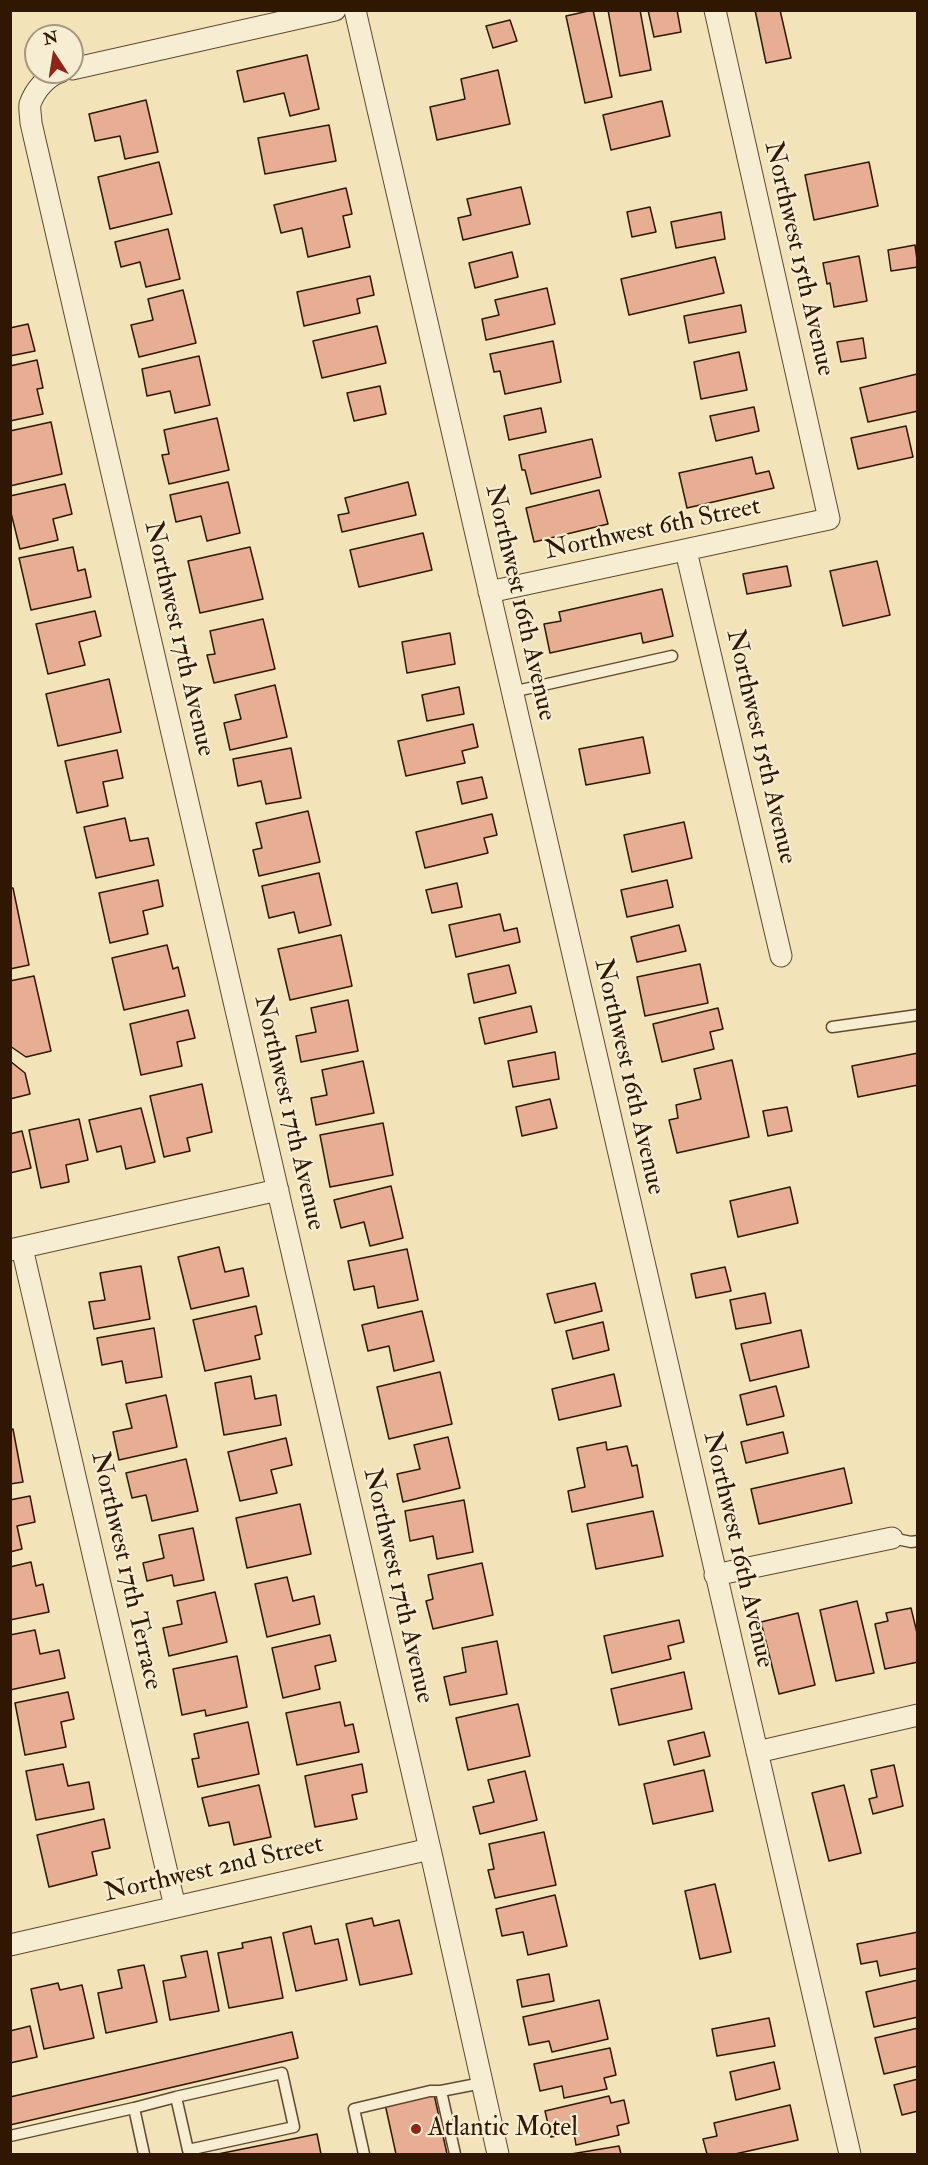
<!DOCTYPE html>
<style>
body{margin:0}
#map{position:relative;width:928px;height:2165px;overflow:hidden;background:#f2e3b9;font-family:"IM FELL Double Pica",serif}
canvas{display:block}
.frame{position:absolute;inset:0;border:12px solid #2f1701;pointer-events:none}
.north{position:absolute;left:24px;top:24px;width:60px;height:60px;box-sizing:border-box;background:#f7edd2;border:2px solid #a7977e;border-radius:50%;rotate:348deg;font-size:16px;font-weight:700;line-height:24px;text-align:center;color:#2f1701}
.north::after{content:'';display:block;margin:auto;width:21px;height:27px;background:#8f2418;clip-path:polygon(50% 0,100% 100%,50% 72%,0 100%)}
</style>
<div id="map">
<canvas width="928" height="2165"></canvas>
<div class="frame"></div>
<div class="north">N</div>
</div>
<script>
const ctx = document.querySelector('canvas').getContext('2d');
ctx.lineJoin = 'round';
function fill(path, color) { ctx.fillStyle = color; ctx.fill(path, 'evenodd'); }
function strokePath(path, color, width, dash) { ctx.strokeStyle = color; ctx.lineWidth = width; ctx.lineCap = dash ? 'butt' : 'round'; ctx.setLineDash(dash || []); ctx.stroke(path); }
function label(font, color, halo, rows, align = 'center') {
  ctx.font = font + ' "IM FELL Double Pica",serif'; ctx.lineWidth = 4.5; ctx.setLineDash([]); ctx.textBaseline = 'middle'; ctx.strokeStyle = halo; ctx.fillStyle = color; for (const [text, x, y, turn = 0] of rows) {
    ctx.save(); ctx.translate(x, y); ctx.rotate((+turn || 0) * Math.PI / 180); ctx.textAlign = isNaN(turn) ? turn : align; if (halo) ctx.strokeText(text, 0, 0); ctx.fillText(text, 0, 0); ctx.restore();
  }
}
const building = new Path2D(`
 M593 10 612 97 585 103 566 16Z
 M608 10H640L651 70 620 76Z
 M648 10H677L681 32 654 37Z
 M755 10H780L791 58 766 63Z
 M510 20 517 41 493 48 486 26Z
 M307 55 319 109 290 116 284 93 244 102 237 71Z
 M498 70 510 124 437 140 430 107 465 99 461 79Z
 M146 100 158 152 125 159 120 136 95 141 89 114Z
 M662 101 670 136 611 150 603 115Z
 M329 125 336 161 265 174 258 138Z
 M159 162 172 214 110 229 98 177Z
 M869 162 878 206 814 220 805 175Z
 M521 187 530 224 463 240 458 218 471 215 467 199Z
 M346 188 352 214 343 216 350 247 308 257 302 228 281 233 274 205Z
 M650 207 656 232 632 237 627 212Z
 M721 212 725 239 676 248 671 222Z
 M168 229 180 279 146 287 140 262 121 267 115 242Z
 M915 245 918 267 891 271 888 250Z
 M512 252 518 277 475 288 469 263Z
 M859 256 867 301 834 307 830 283 827 284 823 263Z
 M715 257 724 293 629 315 621 279Z
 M370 276 374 295 357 299 360 313 304 326 297 292Z
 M547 288 555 324 486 340 482 319 499 315 495 300Z
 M183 290 196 343 139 357 131 325 153 320 148 299Z
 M741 305 746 332 689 343 684 316Z
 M28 324 35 351 10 356V328Z
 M377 326 386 363 322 378 313 341Z
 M863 338 866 358 841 362 837 342Z
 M553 341 561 382 505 394 500 371 494 372 490 354Z
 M739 352 747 390 701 399 694 362Z
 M199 356 210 405 175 413 170 391 147 396 142 369Z
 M37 360 43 388 37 389 43 414 10 421V366Z
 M917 374 918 411 868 422 860 388Z
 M380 386 386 414 354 421 347 393Z
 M754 407 759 431 716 441 710 416Z
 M541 408 546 432 509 440 504 416Z
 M217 418 229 470 169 484 162 455 169 454 164 430Z
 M51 422 62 474 10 486V431Z
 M906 426 913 457 858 469 851 438Z
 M592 439 601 477 531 494 525 470H522L519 455Z
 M752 457 756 474 769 471 774 488 687 508 679 473Z
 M228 482 240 533 207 541 201 516 176 522 170 495Z
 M408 482 416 515 342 532 338 515 349 513 345 498Z
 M65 484 72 514 53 519 58 540 20 549 10 509V496Z
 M599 490 608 524 534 542 526 508Z
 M423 533 432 570 359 587 350 550Z
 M73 547 78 571 85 569 91 597 31 610 19 558Z
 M250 547 263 599 200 613 188 561Z
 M877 561 890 615 843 626 830 571Z
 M787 566 791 586 747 594 743 574Z
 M662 589 673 636 643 643 641 633 550 653 544 624 561 621 559 612Z
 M95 611 101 636 79 642 85 665 48 674 36 624Z
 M263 619 275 669 214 683 207 655 215 654 210 631Z
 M450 633 455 664 407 673 402 642Z
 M109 679 121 732 58 746 46 694Z
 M275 685 287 737 230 750 224 723 241 719 235 695Z
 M459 687 464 714 427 721 422 695Z
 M473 724 478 747 462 751 465 763 406 776 398 741Z
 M643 737 650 773 586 785 579 749Z
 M291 748 301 798 266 804 261 781 238 786 233 759Z
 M117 750 123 778 103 782 108 806 77 813 65 761Z
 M482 777 487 798 462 804 457 782Z
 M308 811 320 862 259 876 253 850 262 848 256 823Z
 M492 814 497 835 484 838 488 853 425 868 416 832Z
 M125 818 130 841 148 838 154 865 96 878 84 827Z
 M684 822 692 858 632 872 624 835Z
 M319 873 331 925 299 933 294 912 269 918 262 886Z
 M158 880 163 906 143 911 148 934 110 943 99 893Z
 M667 880 673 907 627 917 621 890Z
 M457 883 462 907 432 913 426 890Z
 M10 888H13L29 965 10 969Z
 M500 914 504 931 517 928 520 942 456 957 449 925Z
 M679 925 686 951 637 962 631 937Z
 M341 935 352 986 290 1000 278 949Z
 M167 945 173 969 178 967 185 996 124 1010 112 958Z
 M700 964 708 1003 645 1016 637 977Z
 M509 965 516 993 474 1003 468 974Z
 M34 976 51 1051 26 1057 10 1046V981Z
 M348 1000 358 1051 301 1062 296 1036 316 1032 311 1008Z
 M531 1006 537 1032 485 1044 479 1018Z
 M718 1008 723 1029 710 1032 714 1049 662 1062 653 1024Z
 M188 1010 195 1038 177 1042 182 1066 141 1075 130 1024Z
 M555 1052 559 1079 513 1087 508 1061Z
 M918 1053V1085L858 1097 852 1066Z
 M732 1060 749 1137 677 1153 669 1120 678 1118 676 1105 701 1099 694 1069Z
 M10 1061 25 1073 30 1094 10 1099Z
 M363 1061 374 1113 316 1125 311 1098 327 1095 322 1070Z
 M202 1084 212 1132 187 1138 190 1151 164 1157 150 1096Z
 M550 1099 557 1128 522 1136 516 1107Z
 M787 1107 792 1131 768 1136 763 1111Z
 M141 1108 155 1162 126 1169 121 1146 97 1152 89 1120Z
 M79 1119 88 1160 66 1165 69 1182 41 1188 29 1130Z
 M383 1123 393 1175 330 1187 320 1135Z
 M22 1131 31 1168 10 1173V1134Z
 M391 1186 403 1238 370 1246 364 1222 341 1228 334 1200Z
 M790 1187 798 1223 738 1237 730 1201Z
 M219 1247 225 1272 243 1268 249 1296 191 1309 178 1257Z
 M407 1249 418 1300 378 1308 374 1286 354 1290 348 1261Z
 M141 1266 150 1319 94 1329 89 1302 105 1300 100 1273Z
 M725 1267 731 1291 696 1298 691 1274Z
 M595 1283 602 1311 555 1323 547 1294Z
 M765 1293 771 1323 736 1329 730 1300Z
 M256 1306 262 1334 255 1336 260 1359 205 1371 193 1320Z
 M422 1311 434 1361 394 1371 389 1346 368 1351 362 1325Z
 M603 1322 609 1350 573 1359 566 1331Z
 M154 1328 162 1377 126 1383 122 1361 102 1365 97 1338Z
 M801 1330 809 1367 750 1381 741 1344Z
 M440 1372 452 1424 389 1439 377 1387Z
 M614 1374 621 1406 559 1420 552 1389Z
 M251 1376 255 1399 276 1395 281 1425 224 1435 215 1383Z
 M776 1386 784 1416 747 1425 740 1395Z
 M166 1395 177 1447 119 1460 113 1432 132 1428 126 1404Z
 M13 1429 23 1482 10 1484V1430Z
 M783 1432 788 1453 746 1463 741 1442Z
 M448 1437 460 1488 403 1502 397 1474 420 1469 414 1445Z
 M286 1438 292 1465 271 1470 277 1493 240 1501 228 1452Z
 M606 1442 607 1450 627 1446 632 1466 637 1465 643 1497 572 1512 568 1491 585 1487 577 1448Z
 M186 1459 198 1511 152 1521 146 1495 132 1498 126 1473Z
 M844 1468 852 1503 759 1524 751 1489Z
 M30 1496 35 1522 17 1526 22 1549 10 1552V1500Z
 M464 1500 473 1552 437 1559 433 1536 410 1541 405 1511Z
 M300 1504 311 1554 247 1568 236 1518Z
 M653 1511 663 1556 596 1569 587 1524Z
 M193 1528 204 1580 174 1586 172 1575 147 1581 143 1563 164 1558 159 1535Z
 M31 1562 36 1586 43 1584 49 1612 10 1620V1567Z
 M482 1563 493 1615 433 1629 426 1601 433 1599 428 1575Z
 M287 1577 293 1601 314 1596 320 1624 267 1637 255 1584Z
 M215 1592 227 1642 169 1656 163 1628 182 1624 177 1601Z
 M857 1601 874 1673 836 1681 820 1610Z
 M911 1608 918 1637V1662L885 1669 875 1624 888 1621 886 1613Z
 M798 1613 815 1685 779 1694 761 1622Z
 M679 1620 684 1642 668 1646 671 1659 612 1673 604 1636Z
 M35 1630 40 1654 59 1650 65 1678 10 1690V1635Z
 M330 1635 336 1661 315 1666 320 1689 283 1698 272 1648Z
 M497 1641 507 1694 450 1705 444 1677 466 1672 462 1648Z
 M237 1656 247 1707 206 1716 205 1710 182 1715 173 1669Z
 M684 1672 692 1709 619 1725 611 1689Z
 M68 1692 74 1719 61 1722 66 1747 25 1755 15 1703Z
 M340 1702 345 1726 353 1724 359 1752 297 1765 286 1713Z
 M518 1704 530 1756 468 1770 456 1718Z
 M248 1722 259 1774 198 1787 192 1759 199 1758 194 1734Z
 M704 1732 710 1756 674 1765 668 1741Z
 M63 1764 68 1786 89 1782 94 1809 36 1820 26 1771Z
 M362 1764 367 1792 352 1795 357 1819 315 1827 305 1776Z
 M894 1765 903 1806 873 1814 869 1799 877 1797 871 1770Z
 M704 1770 713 1811 653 1824 644 1784Z
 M525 1771 537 1820 480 1834 473 1807 494 1802 488 1780Z
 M259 1785 271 1837 234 1845 229 1822 209 1826 202 1798Z
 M844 1785 861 1853 829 1861 812 1793Z
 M104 1819 110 1848 92 1852 97 1875 49 1887 37 1835Z
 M544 1832 556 1885 495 1898 488 1870 494 1869 489 1844Z
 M715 1884 731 1952 700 1959 685 1891Z
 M555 1895 567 1946 528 1955 523 1932 502 1936 496 1909Z
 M372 1918 374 1926 399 1920 412 1974 360 1985 346 1924Z
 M311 1926 315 1944 338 1939 347 1980 296 1991 283 1933Z
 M918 1932V1968L880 1976 877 1961 861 1964 857 1944Z
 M271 1937 283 1998 229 2008 218 1953 243 1948 242 1943Z
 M207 1951 219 2011 170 2020 163 1981 186 1977 181 1956Z
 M144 1965 157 2022 106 2033 98 1993 122 1988 118 1970Z
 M549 1974 554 2001 522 2007 517 1980Z
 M918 1980V2017L874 2027 866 1992Z
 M58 1983 60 1990 82 1985 94 2038 44 2049 31 1989Z
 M599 2000 608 2039 552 2052 549 2041 529 2045 523 2017Z
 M769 2018 775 2046 717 2056 712 2029Z
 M30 2026 37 2057 10 2063V2031Z
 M918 2028V2066L884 2074 875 2038Z
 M292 2032 298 2058 10 2125V2097Z
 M610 2048 616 2075 604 2078 607 2089 564 2098 562 2086 540 2091 534 2064Z
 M774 2062 780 2089 736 2100 730 2072Z
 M918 2079V2111L902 2115 894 2085Z
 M434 2094 447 2154H396L385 2104Z
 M609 2096 611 2103 624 2100 629 2123 617 2126 619 2135 576 2145 574 2133 551 2137 545 2111Z
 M790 2105 798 2140 735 2154H707L703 2139 717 2136 714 2123Z
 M317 2134 321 2154H218Z
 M619 2146 621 2154H571Z`);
fill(building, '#e7ae93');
strokePath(building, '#2f1701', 1.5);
const lane = new Path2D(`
 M512 692 672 656
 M832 1027 918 1015
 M892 1538 911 1542 918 1541
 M134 2108 176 2097
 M10 2136 134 2108 144 2154
 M188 2150 294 2127 282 2073 176 2097 188 2150 190 2154
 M364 2154 354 2109 430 2091H441
 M455 2154 441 2091 482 2083`);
const street = new Path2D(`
 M355 10 850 2154
 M72 69 335 10
 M60 72C47 76 35 90 30 104 29 109 31 118 31 123L430 1849 498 2154
 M686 551 781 956
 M489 592 829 519 715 10
 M22 1248 175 1907
 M10 1250 278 1190
 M715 1575 892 1538
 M757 1752 918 1715
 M10 1945 430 1849`);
strokePath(lane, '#604a2f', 13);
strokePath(street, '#604a2f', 23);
strokePath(lane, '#f7edd2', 10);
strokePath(street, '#f7edd2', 21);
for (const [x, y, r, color] of [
 [416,2129,6,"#8f2418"]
]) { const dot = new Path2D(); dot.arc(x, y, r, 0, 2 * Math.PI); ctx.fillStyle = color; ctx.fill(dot); strokePath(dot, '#f7edd2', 2); }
label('26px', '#2f1701', '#f7edd2', [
 ["Northwest 15th Avenue",798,259,77],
 ["Northwest 6th Street",653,530,-12],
 ["Northwest 16th Avenue",519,603,77],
 ["Northwest 17th Avenue",178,639,77],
 ["Northwest 15th Avenue",760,747,77],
 ["Northwest 16th Avenue",628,1077,77],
 ["Northwest 17th Avenue",288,1113,77],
 ["Northwest 16th Avenue",737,1550,77],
 ["Northwest 17th Terrace",125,1571,77],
 ["Northwest 17th Avenue",397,1586,77],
 ["Northwest 2nd Street",214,1870,-13]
]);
label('26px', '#2f1701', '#f7edd2', [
 ["Atlantic Motel",428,2129]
], 'left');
</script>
